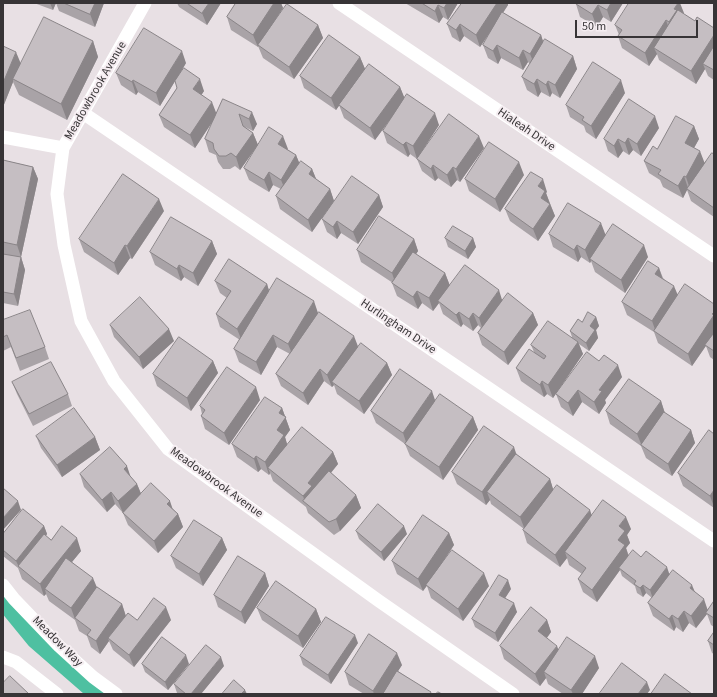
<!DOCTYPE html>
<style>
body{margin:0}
#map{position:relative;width:717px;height:697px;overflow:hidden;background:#e8e0e4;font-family:"Source Sans 3",sans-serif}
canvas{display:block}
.frame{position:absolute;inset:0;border:4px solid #373436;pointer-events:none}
.scale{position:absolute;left:575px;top:20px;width:123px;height:18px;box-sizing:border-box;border:2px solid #373436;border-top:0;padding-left:5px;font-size:12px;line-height:14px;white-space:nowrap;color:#373436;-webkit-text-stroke:3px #f5edf1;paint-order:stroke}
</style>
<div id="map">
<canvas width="717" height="697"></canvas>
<div class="frame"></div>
<div class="scale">50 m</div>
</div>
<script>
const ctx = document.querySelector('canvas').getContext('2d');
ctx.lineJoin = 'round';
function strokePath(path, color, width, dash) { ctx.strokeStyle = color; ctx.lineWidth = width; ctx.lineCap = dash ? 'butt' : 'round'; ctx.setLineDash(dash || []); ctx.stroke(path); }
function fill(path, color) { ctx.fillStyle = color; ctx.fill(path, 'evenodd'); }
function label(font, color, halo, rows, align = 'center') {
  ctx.font = font + ' "Source Sans 3",sans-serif'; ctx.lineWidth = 4; ctx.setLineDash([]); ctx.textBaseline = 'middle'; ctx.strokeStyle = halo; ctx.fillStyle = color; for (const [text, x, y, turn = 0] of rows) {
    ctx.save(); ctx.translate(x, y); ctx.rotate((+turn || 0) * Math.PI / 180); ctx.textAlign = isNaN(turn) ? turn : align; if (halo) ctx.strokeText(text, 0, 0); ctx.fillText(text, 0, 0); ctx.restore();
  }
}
strokePath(new Path2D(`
 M3 601 35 640 97 694`), '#4ec0a1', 17);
strokePath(new Path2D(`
 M145 3 63 148 57 194 64 245 81 321 114 381 168 449 379 601 513 694
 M339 3 714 256
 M83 113 714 541
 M3 137 63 148
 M3 585 14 599 59 646 93 677 116 694
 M3 657 16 662 57 694`), '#fff', 13);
fill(new Path2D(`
 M34 3H56L53 10Z
 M56 3H104L95 27 59 11Z
 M177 3H221L207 25 179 7Z
 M236 3H281L283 8 268 31 318 25 323 38 294 79 263 58 258 46V47L231 30 227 17Z
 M405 3H458L448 20 443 17 439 23Z
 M462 3H508V5L503 13 541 35 543 42 573 56 577 69 560 98 552 93 550 97 541 92 538 97 527 90 522 77 530 64 528 62 523 70 501 58 498 64 488 58 483 45 494 27 480 47 464 36 460 42 452 37 447 24Z
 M576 3H623L611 22 603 17 597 27 580 17 576 4Z
 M684 13 683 14 695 21 714 28V80L708 76 705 69 696 84 659 60 657 54 649 66 622 48 618 36 619 35 615 25Z
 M93 41 98 57 67 120 19 95 13 82 3 107V46L21 64Z
 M360 57 365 69 336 110 304 88 300 76Z
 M186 63 177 79 204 91 201 95 216 114 223 99 257 124 253 131 245 127 253 133 258 145 240 170 235 166 230 169H223L218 162 216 155 209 152 205 139 214 119 195 148 164 127 159 115 177 88 175 81 160 106 138 92 136 95 121 85 116 73Z
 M400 87 404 98 439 125 417 159 410 154 408 157 387 143 383 131 392 117 375 140 344 118 339 105Z
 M625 93 596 139 586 132 584 126 570 117 566 105Z
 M694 126 699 139 694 148 704 163 714 154V217L691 201 687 190 683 198 663 187 660 180 649 173 644 161Z
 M659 128 641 156 633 150 629 155 623 151 618 158 608 151 604 139Z
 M484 148 460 182 457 180 451 187 438 178 435 181 422 171 417 159Z
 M287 149 296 155 299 163 312 169 316 179 330 189 334 201 312 232 280 209 276 196 281 189 273 185 269 192 249 180 244 168 288 149Z
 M3 160 33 167 38 179 21 257 25 270 18 306 3 303Z
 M524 175 500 212 469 191 465 179Z
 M547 192 546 193 555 216 538 241 510 221 505 209Z
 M379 195 383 207 358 244 341 233 337 239 327 232 322 219Z
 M164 211 132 259 130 258 118 275 84 252 79 239Z
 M549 234 606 235 648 257 625 293 595 272 591 261 590 263 581 257 578 262 553 247Z
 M445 238H473L476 247 468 259 448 247Z
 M414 239 418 251 416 254 445 273 450 286 503 300 533 313 538 325 508 365 482 345 478 333 481 328 478 325 473 331 463 324 461 327 443 314 439 303 433 311 422 303 418 309 397 296 392 283H393L361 262 357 250Z
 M212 241 217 254 198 286 184 277 181 281 155 265 150 252Z
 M659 268 663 278 678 295 714 304V360L710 357 706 346 692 366 658 343 654 332 627 315 622 302Z
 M215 281 267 284 269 291 318 313 358 347 387 363 392 375 364 414 337 394 334 385 332 387 324 381 308 405 281 386 276 374 290 354 277 347 261 375 239 362 234 349 240 340 220 327 216 314 227 298 220 293Z
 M596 317 599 326 596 330 598 338 589 351 579 344 583 354 553 398 547 394 544 397 521 381 516 368 534 352 531 345 572 337 570 331 582 322Z
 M3 320 45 347 49 359 20 371 11 347 3 351Z
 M110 325 174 341 143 369 114 337Z
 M213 361 218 373 191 411 157 386 153 374Z
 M599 361 622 377 605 400 606 403 599 414 582 402 573 416 561 407 556 394Z
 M12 382 68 394 72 406 33 426 17 394Z
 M260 400 229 445 205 429 201 416 202 414 200 406Z
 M435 401 473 417 478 430 443 480 410 456 405 444 376 423 371 411Z
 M661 401 665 413 691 430 695 443 672 476 646 458 641 446 610 424 606 411Z
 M282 408 290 430 285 437 287 445 333 452 338 464 331 473 356 495 361 508 340 531 334 535 308 513 306 507 273 481 270 473 269 475 261 469 258 472 237 457 232 444Z
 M714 434V508L683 486 678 473Z
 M36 436 95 437 100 450 62 477 41 448Z
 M516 454 550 479 553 490 592 515 631 529 627 535 630 543 626 548 629 556 641 557 670 574 695 592 708 610 714 601V627L711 625 707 614 696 628 689 623 683 632 676 627 674 631 653 616 648 603 652 598 646 593 643 597 637 593 635 586 622 576 620 570 597 602 583 592 578 579 582 574 569 565 567 558 560 567 527 543 523 530 524 529 491 504 490 500 486 505 457 484 452 472Z
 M80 474 131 477 137 484 141 494 173 509 178 514 183 527 158 553 128 525 123 513 124 512 123 513 115 504 107 512 84 487Z
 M44 526 47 534 46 536 51 540 81 551 72 562 96 587 122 604 126 616 137 620H171L134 667 113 650 109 641 100 654 91 647 87 636 79 631 75 620 49 601 46 594 44 596 22 579 18 568 3 556V534Z
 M356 531 407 534 384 561 359 539Z
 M449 533 454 545 433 577 489 586 463 621 431 598 427 586 423 591 397 574 392 561Z
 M222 538 227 550 203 586 176 568 171 556Z
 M265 573 269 586 245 624 218 607 214 595Z
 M511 589 505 598 517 612 498 642 475 627 472 619Z
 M257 608 316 609 321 622 303 648 262 620Z
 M547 620 551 632 547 638 558 649 599 668 582 694H563L548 684 546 678 540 686 504 659 500 646Z
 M714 632V654L712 653 708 641Z
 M358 643 331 684 303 665 300 656Z
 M142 664H189L168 690 145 672Z
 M402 665 398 671 431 694H364L349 685 345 672Z
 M224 666 201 694H178L177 693 174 684Z`), '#a9a3a7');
fill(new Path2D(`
 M50 3H56L53 10Z
 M95 3H104L95 27 90 14Z
 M209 3H221L207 25 202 13Z
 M274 3H281L283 8 258 47 253 35Z
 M447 3H458L448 20 444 8Z
 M497 3H508V5L480 47 476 35Z
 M611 3H623L611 22 607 10Z
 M678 3H680L684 13 680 19 674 35 669 22 674 9Z
 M438 5 443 17 439 23 435 11Z
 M598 5 603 17 597 27 592 14Z
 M666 20 670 32 654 48 657 54 649 66 645 53Z
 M460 24 464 36 460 42 456 30Z
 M318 25 323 38 294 79 289 67Z
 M541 35 545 47 535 66 530 54Z
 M714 35V55L703 64 705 69 696 84 691 71Z
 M93 41 98 57 67 120 61 104Z
 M497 45 501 58 498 64 493 51Z
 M523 50 528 62 523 70 519 58Z
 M182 51 186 63 160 106 156 93Z
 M16 52 21 64 13 79V82L3 107V83Z
 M573 56 577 69 560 98 555 85Z
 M360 57 365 69 336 110 331 98Z
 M200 79 204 91 197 102 193 89Z
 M537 79 541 92 538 97 534 84Z
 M133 80 138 92 136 95 132 82Z
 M621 80 625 93 596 139 591 126Z
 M548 81 552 93 550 97 546 85Z
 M400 87 405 99 375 140 370 128Z
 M212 102 217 115 195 148 190 135Z
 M252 112 257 124 253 131 249 119Z
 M435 113 439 125 417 159 413 146Z
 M655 116 659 128 641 156 637 144Z
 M694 126 699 139 690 155 685 143Z
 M253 133 258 145 240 170 236 157Z
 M283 136 288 149 283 157 278 144Z
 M479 136 484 148 460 182 456 169Z
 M628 138 633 150 629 155 625 143Z
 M618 139 623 151 618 158 614 146Z
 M406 142 410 154 408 157 403 145Z
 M700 151 705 164 690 189 686 177Z
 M296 155 301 167 286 192 281 180Z
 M519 162 524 175 500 212 495 199Z
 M433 165 438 178 435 181 431 169Z
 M33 167 38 179 21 257 17 245Z
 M453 167 457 180 451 187 447 175Z
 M312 169 317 181 309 174Z
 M269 172 273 185 269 192 264 180Z
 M684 176 688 188 683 198 678 186Z
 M543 179 547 192 546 193 550 204 541 198 538 186Z
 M330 189 334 201 312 232 308 220Z
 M379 195 383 207 358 244 353 232Z
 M159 199 164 211 132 259 127 246Z
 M550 204 555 216 538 241 533 229Z
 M337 221 341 233 337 239 333 227Z
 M601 223 606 236 590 259 591 261 590 263 585 250Z
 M473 238 476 247 468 259 465 251Z
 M414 239 418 251 396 285 392 273Z
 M212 241 217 254 198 286 193 273Z
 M125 245 130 258 118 275 114 263Z
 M577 245 581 257 578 262 574 250Z
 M644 245 648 257 625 293 621 280Z
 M21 257 25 270 18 306 14 294Z
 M179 265 184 277 181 281 177 269Z
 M659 268 663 280 655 274Z
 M445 273 450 286 438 301 439 303 433 311 429 298Z
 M267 284 271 297 242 341 237 329Z
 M674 286 679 298 656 332 652 321Z
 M499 290 503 303 483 330 479 318Z
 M417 291 422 303 418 309 413 297Z
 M314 301 318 313 293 356 288 344Z
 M459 312 463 324 461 327 456 315Z
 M714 312V334L692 366 688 354Z
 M473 313 478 325 473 331 469 319Z
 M533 313 538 325 508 365 504 352Z
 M596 317 599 326 596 330 598 338 589 351 586 343 590 326Z
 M169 329 174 341 143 369 139 357Z
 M273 335 277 347 261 375 256 362Z
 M354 336 359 349 332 382 334 385 332 387 327 375Z
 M578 342 583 354 553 398 548 385Z
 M213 361 218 373 191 411 187 398Z
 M387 363 392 375 364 414 359 401Z
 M618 365 622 377 605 400 606 403 599 414 594 402 599 390Z
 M320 369 324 381 308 405 303 393Z
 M542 381 547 394 544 397 540 385Z
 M256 387 260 400 229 445 224 433Z
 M578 390 582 402 573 416 568 403Z
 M432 391 436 403 407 445 403 433Z
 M661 401 665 414 642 446 637 434Z
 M282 408 290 430 285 437 288 447 268 468 270 473 269 475 265 462 277 430 279 413Z
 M473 417 478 430 443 480 439 467Z
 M691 430 695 443 672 476 668 464Z
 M95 437 100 450 62 477 57 465Z
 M514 447 518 459 487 492 490 500 486 505 482 492Z
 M333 452 338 464 314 493 305 502 303 496 308 483Z
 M256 456 261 469 258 472 254 459Z
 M127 466 131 478 124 469Z
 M550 479 554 492 525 530 520 517Z
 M137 484 142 496 123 513 118 501Z
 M714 490V507L710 496Z
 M111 492 115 504 107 512 102 500Z
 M356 495 361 508 340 531 336 519Z
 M18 501 21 510 3 530V518Z
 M170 501 174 513 167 504Z
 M590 510 594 522 565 552 567 558 560 567 555 555Z
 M178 514 183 527 158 553 154 541Z
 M626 517 631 529 627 535 630 543 626 548 629 558 619 568 620 570 597 602 592 590 618 540 619 526Z
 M44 526 47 534 20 568 19 567 16 561Z
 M404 526 407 534 384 561 381 552Z
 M449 533 454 545 423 591 418 579Z
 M77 538 81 551 48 591 45 589 46 594 44 596 40 584Z
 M222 538 227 550 203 586 199 574Z
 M667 567 670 576 653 599 650 590Z
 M265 573 269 586 245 624 241 612Z
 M484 573 489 586 463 621 458 609Z
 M93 578 98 590 75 619 71 608Z
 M508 580 511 589 502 603 499 595Z
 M643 585 646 593 643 597 640 588Z
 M692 585 697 597 690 588Z
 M704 599 708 611 706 613 707 614 696 628 691 616Z
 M514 603 517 612 498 642 495 633Z
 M122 604 126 617 108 638 109 641 100 654 96 641Z
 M166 607 171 620 134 667 129 655Z
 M316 609 321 622 303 648 298 636Z
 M684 611 689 623 683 632 678 619Z
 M672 615 676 627 674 631 669 619Z
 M547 620 551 632 542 644 538 631Z
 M355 635 358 643 331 684 328 675Z
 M557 646 562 659 544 672 546 678 540 686 535 674Z
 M397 653 402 665 383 694H374L373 691Z
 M186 655 189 664 168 690 165 682Z
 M595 656 599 668 582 694H573L571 690Z
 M221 657 224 666 201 694H191Z
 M647 682 650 690 647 694H638Z
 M245 690 247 694H241Z`), '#8a8588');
const building = new Path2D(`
 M64 3H95L90 14Z
 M187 3H209L202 13Z
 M236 3H274L253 35 227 17Z
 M422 3H447L444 8 438 5 435 11Z
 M462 3H497L476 35 460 24 456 30 447 24Z
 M576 3H611L607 10 598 5 592 14 576 4Z
 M629 3H678L674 9 677 10 669 22 666 20 645 53 618 36 622 30 615 25Z
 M287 4 318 25 289 67 258 45Z
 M678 10 695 21 697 17 714 28V35L691 71 654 48Z
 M502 12 541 35 530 54 523 50 519 58 497 45 493 51 483 45Z
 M44 17 93 41 61 104 13 79Z
 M144 28 182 51 156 93 133 80 132 82 116 73Z
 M329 35 360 57 331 98 300 76Z
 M545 39 573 56 555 85 548 81 546 85 537 79 534 84 522 77Z
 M3 46 16 52 3 83Z
 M714 46V70L703 64Z
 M593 62 621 80 591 126 582 120 584 117 566 105Z
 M369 64 400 87 370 128 339 105Z
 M184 68 200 79 193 89 212 102 190 135 159 115 177 88 175 81Z
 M407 94 435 113 413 146 406 142 403 145 383 131Z
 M223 99 252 112 249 119 239 114 243 126 253 133 236 157 231 153 226 156H219L214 149 213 143 205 139Z
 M629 99 655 116 637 144 628 138 625 143 618 139 614 146 604 139Z
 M449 114 479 136 456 169 453 167 447 175 433 165 431 169 417 159Z
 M676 116 694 126 685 143 700 151 686 177 684 176 678 186 658 174 661 170 644 161 653 146 657 149Z
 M269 127 283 136 278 144 296 155 281 180 269 172 264 180 244 168Z
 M489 142 519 162 495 199 465 179Z
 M712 153 714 154V208L687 189Z
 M3 160 33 167 17 245 3 242Z
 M301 161 312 169 309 174 330 189 308 220 276 196Z
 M531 172 543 179 538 186 545 191 541 198 550 204 533 229 505 209Z
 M123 174 159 199 127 246 125 245 114 263 79 239Z
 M352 176 379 195 353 232 337 221 333 227 322 219Z
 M568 203 601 223 585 250 577 245 574 250 549 234Z
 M379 216 414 239 392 273 357 250Z
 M171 217 212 241 193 273 179 265 177 269 150 252Z
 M613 224 644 245 621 280 590 259Z
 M453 226 473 238 465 251 445 238Z
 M413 252 445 273 429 298 417 291 413 297 392 283Z
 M3 254 21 257 14 294 3 292Z
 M229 259 267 284 237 329 216 314 231 291 215 281Z
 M648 261 659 268 655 274 674 286 652 321 622 302Z
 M465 265 499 290 479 318 473 313 469 319 459 312 456 315 438 301Z
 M277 278 314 301 288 344 273 335 256 362 234 349Z
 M685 284 714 304V312L712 314 714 315 688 354 654 331Z
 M508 293 533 313 504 352 478 333Z
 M140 297 169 329 139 357 110 325Z
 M30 310 45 347 16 358 7 335 3 337V320Z
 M319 312 354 336 327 375 320 369 303 393 276 374Z
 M588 312 596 317 590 326 595 330 586 343 570 331 578 319 582 322Z
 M548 321 578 342 548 385 542 381 540 385 516 368 529 349 544 359 546 356 531 345Z
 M714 333V351L705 345Z
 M179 337 213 361 187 398 153 374Z
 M361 343 387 363 359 401 332 382Z
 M587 352 599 361 604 355 618 365 599 390 602 391 594 402 578 390 568 403 556 394Z
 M51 362 68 394 29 414 12 382Z
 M227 367 256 387 224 433 201 416 205 410 200 406Z
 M400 369 432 391 403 433 371 411Z
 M629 379 661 401 637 434 606 411Z
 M440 394 473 417 439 467 405 444Z
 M265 397 282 408 279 413 286 417 277 430 284 435 265 462 256 456 254 459 232 444Z
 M74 408 95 437 57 465 36 436Z
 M664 412 691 430 668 464 641 445Z
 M484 426 514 447 482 492 452 472Z
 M302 427 333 452 308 483 312 486 303 496 268 468Z
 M709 430 714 434V490L710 496 678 473Z
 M110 447 127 466 124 469 137 484 118 501 111 492 102 500 80 474Z
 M516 454 550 479 520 517 487 492Z
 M329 471 356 495 336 519 329 522 303 501Z
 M151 483 170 501 167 504 178 514 154 541 123 513Z
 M557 485 590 510 555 555 523 530Z
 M3 488 18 501 3 518Z
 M603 500 626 517 619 526 625 531 618 540 625 545 592 590 578 579 586 568 565 552Z
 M378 504 404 526 381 552 356 531Z
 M23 509 44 526 16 561 3 550V534Z
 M423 515 449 533 418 579 392 561Z
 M194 520 222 538 199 574 171 556Z
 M62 526 77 538 40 584 18 566 44 534 51 540Z
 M452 550 484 573 458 609 426 585Z
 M633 550 641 557 646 551 667 567 650 590 643 585 640 588 634 584 636 581 619 568Z
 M238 556 265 573 241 612 214 595Z
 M66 558 93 578 71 608 45 589Z
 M673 570 692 585 690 588 704 599 691 616 684 611 678 619 672 615 669 619 648 603Z
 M499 575 508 580 499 595 514 603 495 633 472 619Z
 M276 581 316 609 298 636 257 608Z
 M97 587 122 604 96 641 87 635 91 630 75 618Z
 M154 598 166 607 129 655 108 638 128 613 137 620Z
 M714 601V618L706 613Z
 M531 607 547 620 538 631 557 646 535 674 500 646Z
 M326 617 355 635 328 675 300 656Z
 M714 632V645L708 641Z
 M369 634 397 653 373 691 345 672Z
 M162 637 186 655 165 682 142 664Z
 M567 637 595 656 571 690 544 672Z
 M206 645 221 657 191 694H186L174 684Z
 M622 663 647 682 638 694H601L600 693Z
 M397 671 431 692 430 694H383Z
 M665 674 692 694H651Z
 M10 676 29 694H3V683Z
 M234 680 245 690 241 694H222Z
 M438 692 442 694H436Z`);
fill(building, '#c5bec2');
strokePath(building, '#8a8588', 1);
label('12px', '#373436', '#f5edf1', [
 ["Meadowbrook Avenue",96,91,-60],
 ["Hialeah Drive",526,130,34],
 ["Hurlingham Drive",398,327,34],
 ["Meadowbrook Avenue",216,483,36],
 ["Meadow Way",57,642,45]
]);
</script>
